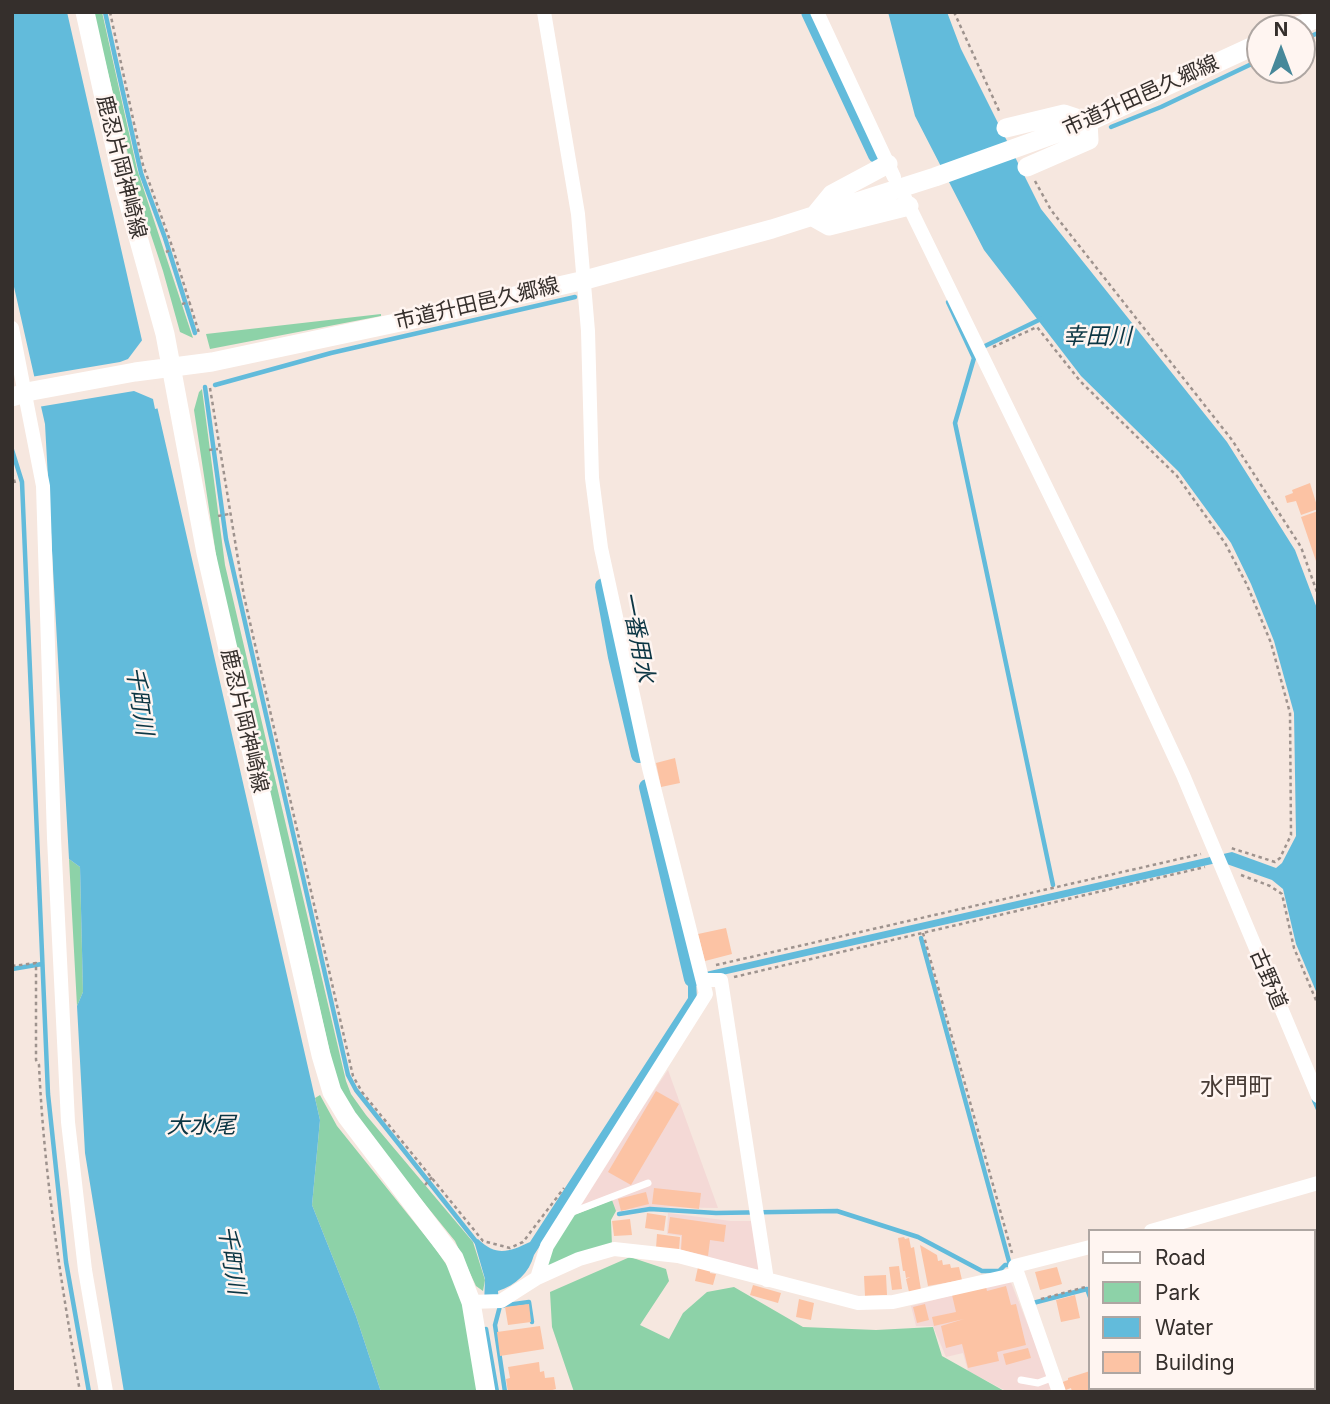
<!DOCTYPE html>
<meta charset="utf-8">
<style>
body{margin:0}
#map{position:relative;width:1330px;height:1404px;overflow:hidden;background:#f6e7df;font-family:Inter,sans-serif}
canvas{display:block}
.frame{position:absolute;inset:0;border:14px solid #352f2c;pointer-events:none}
.legend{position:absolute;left:1088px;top:1229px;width:228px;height:161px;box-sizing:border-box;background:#fff5f1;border:2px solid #aea6a2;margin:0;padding:9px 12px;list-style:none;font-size:21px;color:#352f2c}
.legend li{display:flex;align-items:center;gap:14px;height:35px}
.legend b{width:35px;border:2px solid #aea6a2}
.north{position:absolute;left:1246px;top:14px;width:70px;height:70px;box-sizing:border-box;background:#fff5f1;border:2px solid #aea6a2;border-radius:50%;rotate:0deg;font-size:19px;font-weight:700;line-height:28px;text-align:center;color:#352f2c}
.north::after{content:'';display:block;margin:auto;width:24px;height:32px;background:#47889a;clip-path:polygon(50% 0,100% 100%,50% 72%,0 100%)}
</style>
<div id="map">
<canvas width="1330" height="1404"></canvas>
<div class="frame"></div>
<ul class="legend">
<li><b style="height:9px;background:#fff"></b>Road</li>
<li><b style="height:19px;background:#8dd2a8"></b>Park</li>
<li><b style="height:19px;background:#62bbdb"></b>Water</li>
<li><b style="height:19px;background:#fcc3a4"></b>Building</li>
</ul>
<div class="north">N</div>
</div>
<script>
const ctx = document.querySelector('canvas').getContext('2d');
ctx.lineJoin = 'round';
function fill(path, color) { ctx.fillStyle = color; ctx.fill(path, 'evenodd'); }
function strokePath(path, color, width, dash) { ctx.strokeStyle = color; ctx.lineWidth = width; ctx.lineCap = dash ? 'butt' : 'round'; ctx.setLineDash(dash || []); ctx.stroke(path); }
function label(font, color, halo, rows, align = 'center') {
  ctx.font = font + ' Inter,"Noto Sans JP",sans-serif'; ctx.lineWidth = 5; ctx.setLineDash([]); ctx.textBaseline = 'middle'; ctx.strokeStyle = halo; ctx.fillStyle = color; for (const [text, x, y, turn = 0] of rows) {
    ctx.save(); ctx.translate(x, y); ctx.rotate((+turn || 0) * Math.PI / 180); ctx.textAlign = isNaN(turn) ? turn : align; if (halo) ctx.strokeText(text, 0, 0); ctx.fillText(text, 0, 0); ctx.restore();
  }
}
fill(new Path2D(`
 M668 1070 718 1208 650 1207 616 1211 612 1200 569 1217Z
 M668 1213 731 1221H754L762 1273 680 1252 681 1236 667 1234Z
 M1010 1280 1053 1388 1041 1392H1008L968 1371 963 1353 946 1357 933 1326H916L911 1306Z`), '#f4d9d6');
fill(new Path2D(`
 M93 12H102L137 169 193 338 180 332 163 271 139 199Z
 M381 314V316L210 349 206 334Z
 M202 389 225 565 346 1081 351 1094 366 1115 473 1242 485 1280 483 1291 476 1286 455 1241 355 1118 336 1079 218 568 194 410 199 392Z
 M69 859 80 867 83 992 77 1006Z
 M320 1095 337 1126 435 1248 450 1270 466 1307 480 1392H381L356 1316 312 1205 320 1120 315 1098Z
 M612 1200 616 1211 611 1220 612 1246 549 1268 543 1264 569 1217Z
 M630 1257 666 1269 669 1281 640 1325 669 1339 683 1313 707 1292 734 1287 803 1327 876 1330 933 1327 942 1356 1006 1392H574L552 1327 550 1292Z`), '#8dd2a8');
fill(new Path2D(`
 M12 12H67L320 1120 312 1205 356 1316 381 1392H124L85 1153 77 1006 83 992 80 867 69 859 45 424 12 278Z
 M888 12H947L961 49 1041 209 1227 442 1295 550 1318 611V996L1296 944 1283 889 1272 880 1221 862 696 981 697 999 534 1255C529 1273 516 1285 498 1291L499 1305H484L485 1279 474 1241 478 1239C496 1257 509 1252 530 1242L688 998V976L1232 852 1276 868 1282 863 1296 836 1294 713 1274 641 1251 584 1231 543 1179 472 1081 376 984 250 915 116Z`), '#62bbdb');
fill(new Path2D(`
 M143 339 159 408 155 409 153 399 134 391 38 407 31 377 120 362 128 359Z`), '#f6e7df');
strokePath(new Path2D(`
 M105 12 141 173 165 238 195 333
 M1302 40 1318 33
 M1111 127 1161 107 1260 60
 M948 302 974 358 955 423 1053 885
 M985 346 1041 319
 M215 385 331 353 575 297
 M205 387 226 539 348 1075 356 1090 478 1244
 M12 450 22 482 48 1094 66 1262 89 1392
 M12 969 42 964
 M1314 1100 1318 1109
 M619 1214 650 1209 716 1213 837 1211 918 1237 982 1271H999L1005 1265H1010L921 938
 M1033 1303 1087 1289 1090 1297
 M486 1329 497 1392
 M1125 1388 1126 1392
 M505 1392 495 1325 500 1306 529 1302 532 1322`), '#62bbdb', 4.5);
strokePath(new Path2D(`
 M809 12 876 155
 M603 586 616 657 639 755
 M647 787 692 979`), '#62bbdb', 16);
fill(new Path2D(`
 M1310 483 1318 509 1301 515 1296 501 1287 503 1285 496 1293 493 1292 490Z
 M1318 511V564H1317L1301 517Z
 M675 758 680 783 661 787 656 763Z
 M726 928 732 954 705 961 698 934Z
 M656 1091 679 1104 631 1185 608 1172Z
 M654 1188 701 1193 699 1209 652 1204Z
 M646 1192 649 1204 621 1211 618 1199Z
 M647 1213 666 1216 664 1231 645 1228Z
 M670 1217 726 1225 724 1242 710 1240 708 1256 681 1250 682 1235 668 1233Z
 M630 1219 632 1235 614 1236 612 1221Z
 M657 1234 680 1237 679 1251 656 1248Z
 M904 1237 905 1239 909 1238 911 1248 914 1247 921 1290 909 1292 906 1279 910 1277 906 1278 905 1271H903L898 1238Z
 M920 1245 937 1255 938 1261 942 1260 943 1265 950 1264 951 1268 959 1267 962 1280 928 1286Z
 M899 1266 902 1289 892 1290 889 1267Z
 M698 1267 710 1270V1273L716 1274 713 1285 695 1281Z
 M1057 1267 1062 1284 1040 1290 1035 1272Z
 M886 1275 887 1295 865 1296 864 1276Z
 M753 1285 781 1293 778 1303 750 1295Z
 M1006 1286 1011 1305 1016 1304 1026 1345 997 1352 999 1361 968 1368 962 1344 946 1348 941 1326 964 1319 934 1326 932 1317 956 1312 952 1295 986 1287 987 1291Z
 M1075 1295 1080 1318 1061 1322 1056 1300Z
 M799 1299 814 1303 811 1320 796 1317Z
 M529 1304 531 1322 508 1325 505 1307Z
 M925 1304 929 1320 917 1323 913 1307Z
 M540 1326 544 1349 500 1356 497 1332Z
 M1028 1348 1031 1358 1006 1365 1003 1354Z
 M539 1362 540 1372 544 1371 545 1378 554 1377 556 1389 545 1392H508L506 1379 510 1378 508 1367Z
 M1090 1371V1390L1072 1392 1071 1388 1063 1391 1060 1383 1068 1380V1378Z`), '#fcc3a4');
strokePath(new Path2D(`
 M110 12 143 165 173 249 199 333
 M954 12 1000 113
 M1035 181 1051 210 1232 440 1301 547 1318 595
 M166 252 173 249
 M182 304 190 302
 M993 347 1037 327 1080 381 1177 476 1225 543 1247 585 1271 643 1290 713 1291 835 1280 858 1275 862 1231 848
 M210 388 244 596 353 1076 362 1092 483 1241 510 1248 523 1242 564 1188
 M209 450 218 449
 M12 473 15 483
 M218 516 229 514
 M1241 875 1270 886 1282 894 1294 948 1318 1005
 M923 933 1012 1253
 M716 965 1201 854
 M12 966 36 963V1060L39 1065C44 1175 61 1283 80 1392
 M734 977 1205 867
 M425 1185 432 1177
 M1041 1299 1089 1286 1090 1288
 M1129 1388 1130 1392`), '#9e938e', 2.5, [3.5, 3.5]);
strokePath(new Path2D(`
 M570 1213 648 1183
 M1021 1380 1038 1383 1054 1377`), '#fff', 7);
strokePath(new Path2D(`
 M817 12 894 177
 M905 198 1112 622 1183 775 1318 1096
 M12 328 43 486 54 838 68 1122 85 1270 106 1392
 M703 980H721L767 1280
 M1151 1231 1318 1183
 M537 1278 547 1246 706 994 649 768 601 548 592 478 588 331 578 214 544 12
 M471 1302 501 1301 537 1278 579 1259 614 1249 678 1256 858 1303 893 1302 1017 1274
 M1059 1392 1015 1266 1090 1247`), '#fff', 14);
strokePath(new Path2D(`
 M85 12 123 183 165 334 206 553 321 1055 332 1092 347 1117 454 1258 471 1302 486 1392
 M1293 28 1318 18
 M1006 128 1064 114 1088 122
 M1027 167 1089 140 1088 122
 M814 216 832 194 888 164
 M813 217 829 226 909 206
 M12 397 32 391 135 372 212 362 405 321 585 280 772 229 935 177 1088 122 1260 43`), '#fff', 19);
label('21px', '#352f2c', '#fff5f1', [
 ["市道升田邑久郷線",1141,96,-24],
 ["鹿忍片岡神崎線",121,167,76],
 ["市道升田邑久郷線",477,304,-13],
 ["鹿忍片岡神崎線",244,721,77],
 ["古野道",1268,979,67]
]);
label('italic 23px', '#0c3644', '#fff5f1', [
 ["幸田川",1097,337],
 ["一番用水",637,637,79],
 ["千町川",139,701,81],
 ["大水尾",201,1126],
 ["千町川",231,1260,81]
]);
label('24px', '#473b35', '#fff5f1', [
 ["水門町",1236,1088]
]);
</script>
